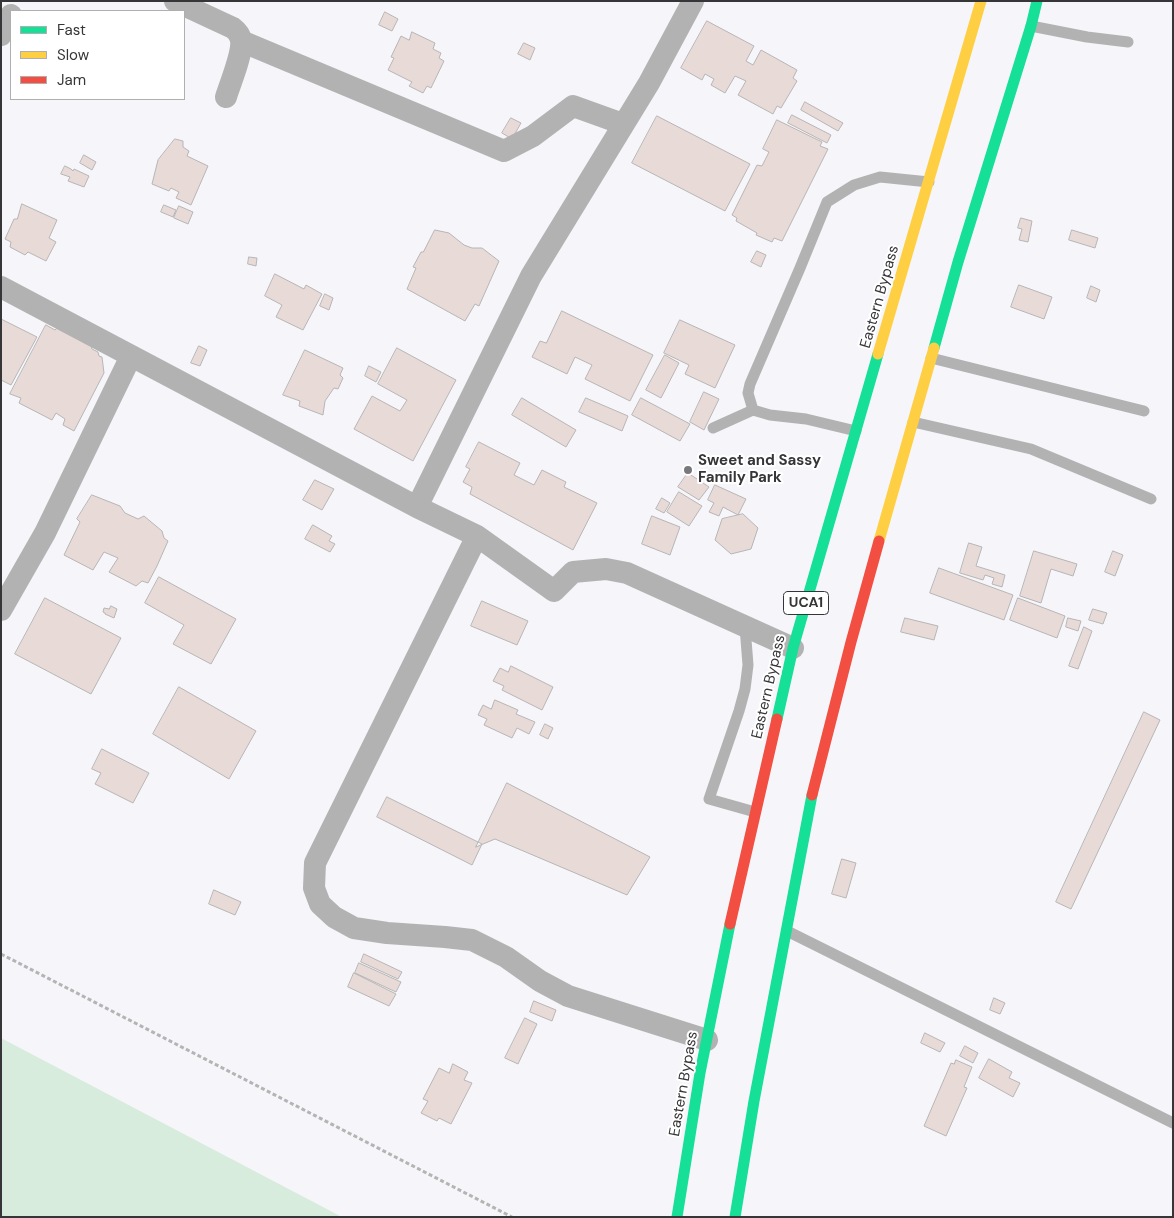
<!DOCTYPE html>
<style>
body{margin:0}
#map{position:relative;width:1174px;height:1218px;overflow:hidden;background:#f6f6fa;font-family:"DM Sans",sans-serif}
canvas{display:block}
.frame{position:absolute;inset:0;border:2px solid #363639;pointer-events:none}
.legend{position:absolute;left:10px;top:10px;width:175px;height:90px;box-sizing:border-box;background:#fff;border:1px solid #afafb0;margin:0;padding:6px 9px;list-style:none;font-size:15px;color:#363639}
.legend li{display:flex;align-items:center;gap:10px;height:25px}
.legend b{width:25px;border:1px solid #afafb0}
</style>
<div id="map">
<canvas width="1174" height="1218"></canvas>
<div class="frame"></div>
<ul class="legend">
<li><b style="height:6px;background:#16e098"></b>Fast</li>
<li><b style="height:6px;background:#ffcf43"></b>Slow</li>
<li><b style="height:6px;background:#f24e42"></b>Jam</li>
</ul>
</div>
<script>
const ctx = document.querySelector('canvas').getContext('2d');
ctx.lineJoin = 'round';
function fill(path, color) { ctx.fillStyle = color; ctx.fill(path, 'evenodd'); }
function strokePath(path, color, width, dash) { ctx.strokeStyle = color; ctx.lineWidth = width; ctx.lineCap = dash ? 'butt' : 'round'; ctx.setLineDash(dash || []); ctx.stroke(path); }
function label(font, color, halo, rows, align = 'center') {
  ctx.font = font + ' "DM Sans",sans-serif'; ctx.lineWidth = 4; ctx.setLineDash([]); ctx.textBaseline = 'middle'; ctx.strokeStyle = halo; ctx.fillStyle = color; for (const [text, x, y, turn = 0] of rows) {
    ctx.save(); ctx.translate(x, y); ctx.rotate((+turn || 0) * Math.PI / 180); ctx.textAlign = isNaN(turn) ? turn : align; if (halo) ctx.strokeText(text, 0, 0); ctx.fillText(text, 0, 0); ctx.restore();
  }
}
fill(new Path2D(`
 M1 1038 342 1217H1Z`), '#d7ecdd');
const building = new Path2D(`
 M385 12 398 19 392 31 379 25Z
 M707 21 754 46 746 61 753 65 761 50 797 70 793 78 797 81 781 108 777 106 773 114 738 95 746 81 735 76 725 93 711 85 714 79 705 74 702 80 681 68Z
 M412 32 435 43 433 49 441 53 439 58 444 61 431 88 427 86 423 93 409 86 412 82 388 70 394 58 391 57 401 36 409 40Z
 M524 43 535 48 530 60 518 54Z
 M805 102 843 123 838 131 801 110Z
 M792 115 831 135 827 143 788 123Z
 M657 116 750 164 725 211 632 163Z
 M511 118 521 123 512 139 502 133Z
 M777 120 822 142 820 146 828 149 782 241 774 238 772 242 756 235 757 233 736 221 737 218 732 215 757 165 762 166 769 152 763 149Z
 M175 139 183 141V147L189 151 187 156 208 166 191 205 176 198 179 192 171 188 169 191 152 184 158 160Z
 M84 155 96 162 92 170 80 163Z
 M65 166 71 169 73 171 74 169 89 176 84 187 68 181 70 177 61 174Z
 M22 204 57 220 49 238 56 242 46 261 28 252 25 255 10 247 11 242 5 239 14 219H17Z
 M164 205 176 210 173 217 161 212Z
 M179 206 193 212 188 224 174 218Z
 M1021 218 1032 221 1028 242 1019 240 1022 229 1018 228Z
 M435 230 449 233 464 245 472 248H482L499 261 479 306 475 304 465 321 407 289 416 268 413 267 421 252H423Z
 M1072 230 1098 238 1095 248 1069 240Z
 M757 251 766 255 761 267 751 262Z
 M249 257 257 258 256 266 248 264Z
 M275 274 304 289 306 285 322 294 303 330 276 317 282 305 265 296Z
 M1019 285 1052 297 1044 319 1011 307Z
 M1091 286 1100 290 1096 302 1087 298Z
 M325 294 333 298 329 310 320 306Z
 M562 311 653 355 630 401 585 379 592 365 575 357 567 374 532 357 540 341 546 343Z
 M1 319 37 337 11 385 1 380Z
 M680 320 735 345 715 388 685 374 689 365 664 353Z
 M46 325 55 330 58 327 91 345 92 349 98 352 99 356 102 357 104 373 74 431 63 425 65 419 56 413 52 420 19 403 21 398 10 394Z
 M199 346 207 350 200 366 191 363Z
 M397 348 456 380 413 461 354 429 372 396 400 411 407 400 378 384Z
 M305 350 343 368 340 375 343 378 338 389 334 388 325 401 323 415 299 406 300 401 283 395Z
 M665 355 679 363 661 398 646 390Z
 M369 366 381 372 376 382 365 376Z
 M704 392 719 399 704 430 690 422Z
 M522 398 576 430 566 447 512 415Z
 M586 398 628 416 622 431 579 412Z
 M641 398 690 424 680 441 632 415Z
 M479 442 520 463 514 475 534 485 542 470 566 482 564 487 597 503 573 550 470 494 472 487 463 482 470 469 466 467Z
 M688 473 709 487 699 500 678 487Z
 M315 480 334 489 322 510 303 500Z
 M715 485 746 499 738 515 723 507 719 516 709 512 714 503 708 500Z
 M679 492 702 506 689 526 667 512Z
 M92 495 120 506 125 513 138 519 144 516 162 531 164 538 168 541 157 566 148 583 142 581 136 586 109 572 118 558 104 552 93 570 64 555 80 522 77 519Z
 M662 498 670 503 664 513 656 509Z
 M743 514 758 528 751 549 731 554 715 540 722 519Z
 M652 516 680 527 670 555 642 544Z
 M313 525 332 536 329 541 335 544 330 552 305 539Z
 M969 543 982 547 976 566 1005 575 1002 587 992 584 994 578 985 575 983 580 960 573Z
 M1034 551 1077 564 1073 576 1051 569 1041 603 1020 596Z
 M1113 551 1123 555 1115 576 1105 572Z
 M939 568 1013 595 1004 620 930 593Z
 M159 577 236 619 211 664 173 644 184 625 145 603Z
 M45 598 121 638 91 694 15 654Z
 M1018 598 1065 616 1057 638 1010 620Z
 M482 601 528 621 517 645 471 626Z
 M111 606 117 609 114 618 105 614V613L103 612 104 608 109 609Z
 M1093 609 1107 613 1103 624 1089 620Z
 M905 618 938 626 934 640 901 632Z
 M1068 618 1081 621 1078 631 1066 627Z
 M1084 627 1092 631 1078 669 1069 666Z
 M511 666 553 687 542 710 502 690 504 686 493 681 500 668 508 672Z
 M179 687 256 731 229 779 153 734Z
 M495 700 518 710 516 714 535 722 529 734 517 728 512 738 484 725 487 719 478 715 483 705 491 709Z
 M1144 712 1160 720 1071 909 1056 902Z
 M545 724 553 728 548 739 540 735Z
 M102 749 149 773 133 803 95 784 101 773 92 769Z
 M507 783 650 857 627 895 495 839 476 847Z
 M387 797 482 844 472 865 377 817Z
 M842 859 856 863 846 898 832 894Z
 M214 890 241 902 235 915 209 904Z
 M364 954 402 972 398 979 361 962Z
 M359 963 401 982 396 992 355 973Z
 M354 973 396 994 389 1006 348 987Z
 M994 998 1005 1003 1000 1014 990 1010Z
 M534 1001 556 1010 552 1021 530 1012Z
 M525 1018 537 1024 518 1064 505 1058Z
 M925 1033 945 1043 940 1052 921 1043Z
 M965 1046 978 1053 973 1063 960 1056Z
 M989 1059 1012 1072 1009 1078 1020 1083 1013 1097 979 1078Z
 M956 1060 972 1067 964 1087 967 1088 946 1136 924 1126 951 1063 954 1064Z
 M453 1064 468 1072 464 1080 472 1083 451 1124 439 1118 437 1121 421 1113 428 1101 423 1099 439 1068 449 1073Z`);
fill(building, '#e8dad7');
strokePath(building, '#b6b5b6', 1);
strokePath(new Path2D(`
 M1 954 512 1217`), '#b5b4b4', 3, [4, 2.5]);
strokePath(new Path2D(`
 M1031 26 1087 37 1128 42
 M931 358 1144 411
 M753 410 748 393 750 384 800 268 827 202 854 185 880 177 929 182
 M913 422 1031 449 1151 499
 M713 428 753 410 770 415 806 419 856 431
 M745 627 748 665 745 689 739 711 709 799 755 812
 M787 931 1173 1123`), '#b3b2b3', 11);
strokePath(new Path2D(`
 M175 1 233 28C237 31 240 34 241 40 243 53 230 84 226 97
 M1 35 11 15
 M241 41 504 151 533 136 573 106 623 124
 M1 287 417 507 477 536 554 591 573 572 606 569 627 573 793 648
 M417 507 531 276 649 83 693 1
 M477 536 315 863 314 888 320 904 334 917 354 928 387 933 445 937 472 940 506 957 540 981 568 996 707 1040
 M1 610 45 533 131 356`), '#b3b2b3', 22);
strokePath(new Path2D(`
 M934 348 958 262 1031 26 1037 1
 M777 719 793 648 878 354
 M677 1217 700 1073 730 924
 M735 1217 754 1101 812 795`), '#16e098', 11);
strokePath(new Path2D(`
 M878 354 981 1
 M879 541 934 348`), '#ffcf43', 11);
strokePath(new Path2D(`
 M812 795 851 642 879 541
 M730 924 777 719`), '#f24e42', 11);
for (const [x, y, r, color] of [
 [688,470,5,"#79797d"]
]) { const dot = new Path2D(); dot.arc(x, y, r, 0, 2 * Math.PI); ctx.fillStyle = color; ctx.fill(dot); strokePath(dot, '#fff', 2); }
for (const [x, y, w] of [
 [806,603,45]
]) { const box = new Path2D(); box.roundRect(x - w / 2, y - 11.5, w, 23, 4); ctx.fillStyle = '#fff'; ctx.fill(box); strokePath(box, '#363639', 1); }
label('bold 14px', '#363639', null, [
 ["UCA1",806,603]
]);
label('15px', '#363639', '#fff', [
 ["Eastern Bypass",880,297,-74],
 ["Eastern Bypass",769,687,-77],
 ["Eastern Bypass",684,1084,-80]
]);
label('bold 15px', '#363639', '#fff', [
 ["Sweet and Sassy",698,461],
 ["Family Park",698,478]
], 'left');
</script>
